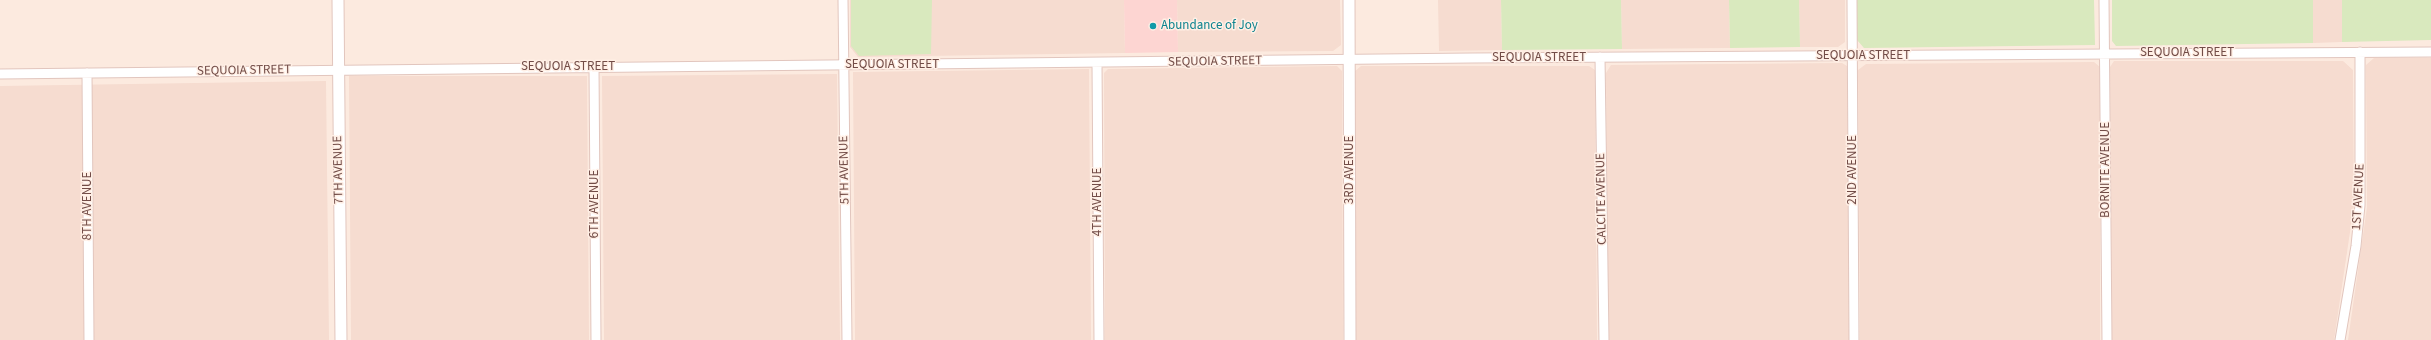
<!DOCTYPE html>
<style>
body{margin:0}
canvas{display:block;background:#fceadf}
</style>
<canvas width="2431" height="340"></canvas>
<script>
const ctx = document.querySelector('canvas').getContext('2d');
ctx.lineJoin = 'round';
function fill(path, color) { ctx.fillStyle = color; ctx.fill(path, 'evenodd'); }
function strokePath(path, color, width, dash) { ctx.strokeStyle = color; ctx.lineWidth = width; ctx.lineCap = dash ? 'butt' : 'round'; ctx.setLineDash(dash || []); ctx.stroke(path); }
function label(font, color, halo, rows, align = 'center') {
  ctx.font = font + ' "Source Sans 3",sans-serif'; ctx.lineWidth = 3; ctx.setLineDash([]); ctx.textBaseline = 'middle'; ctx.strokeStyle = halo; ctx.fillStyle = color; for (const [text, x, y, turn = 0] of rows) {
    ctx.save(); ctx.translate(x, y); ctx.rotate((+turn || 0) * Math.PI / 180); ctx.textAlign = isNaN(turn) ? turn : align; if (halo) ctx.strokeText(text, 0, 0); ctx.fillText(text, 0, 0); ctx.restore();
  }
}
fill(new Path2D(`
 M850 0H1124L1125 53 858 57 850 47Z
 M1177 0H1340L1341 45 1333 51 1178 52Z
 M1438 0H1501L1502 50 1439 51Z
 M1621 0H1729L1730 48 1622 49Z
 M1799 0H1845V42L1838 47H1800Z
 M2313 0H2342V42L2313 43Z
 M2374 58H2431V340H2348L2367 207 2366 65Z
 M2114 61H2343L2353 70 2354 205 2334 340H2112L2110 67Z
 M2094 62 2100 67V340H1860L1858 70 1866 64Z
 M1842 63 1847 66 1849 340H1608L1606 73 1611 65Z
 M1337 66 1342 71 1343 340H1105L1104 73 1108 69Z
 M1361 66H1589L1595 70 1597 340H1356L1354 72Z
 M1089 69 1091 340H855L853 72Z
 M837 74 840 340H604L602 76Z
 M349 76H587L589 340H351Z
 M326 81 329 340H0V86Z`), '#f6dcd0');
fill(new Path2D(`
 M1124 0H1177L1178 52 1125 53Z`), '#fdd5d2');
fill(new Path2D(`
 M851 0H932L931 54 859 56 851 46Z
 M1501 0H1621L1622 49 1502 50Z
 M1729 0H1799L1800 47 1730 48Z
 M1857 0H2094L2095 45 1864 48 1857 40Z
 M2112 0H2313V43L2116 46 2112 41Z
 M2342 0H2431V40L2342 42Z`), '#d9e9be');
const minor = new Path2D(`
 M843 0 847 340
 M1852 0 1854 340
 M2104 0 2107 340
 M1600 57 1604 340
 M1097 63 1099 340
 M594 67 596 340
 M87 73 89 340
 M0 74 1472 58 2431 52
 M2340 340 2356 246 2360 205V52`);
const tertiary = new Path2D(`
 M338 0 341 340
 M1349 0 1350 340`);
strokePath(minor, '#e2c6be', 11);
strokePath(tertiary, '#e2c6be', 13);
strokePath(minor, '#fff', 9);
strokePath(tertiary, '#fff', 11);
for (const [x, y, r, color] of [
 [1153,26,4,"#0f9aa8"]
]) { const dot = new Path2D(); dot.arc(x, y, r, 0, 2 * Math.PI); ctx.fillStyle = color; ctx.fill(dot); strokePath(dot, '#ffefe5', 1.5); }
label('13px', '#0d838f', '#ffefe5', [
 ["Abundance of Joy",1161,26]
], 'left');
label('13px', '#724c47', '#ffefe5', [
 ["SEQUOIA STREET",2187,53],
 ["SEQUOIA STREET",1863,56],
 ["SEQUOIA STREET",1539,58],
 ["SEQUOIA STREET",1215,62,-1],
 ["SEQUOIA STREET",892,65],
 ["SEQUOIA STREET",568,67],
 ["SEQUOIA STREET",244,71,-1],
 ["7TH AVENUE",339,170,-91],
 ["5TH AVENUE",845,170,-91],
 ["3RD AVENUE",1350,170,-90],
 ["2ND AVENUE",1853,170,-90],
 ["BORNITE AVENUE",2106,170,-90],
 ["1ST AVENUE",2359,197,-87],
 ["CALCITE AVENUE",1602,199,-91],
 ["4TH AVENUE",1098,202,-90],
 ["6TH AVENUE",595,204,-90],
 ["8TH AVENUE",88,206,-90]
]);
</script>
